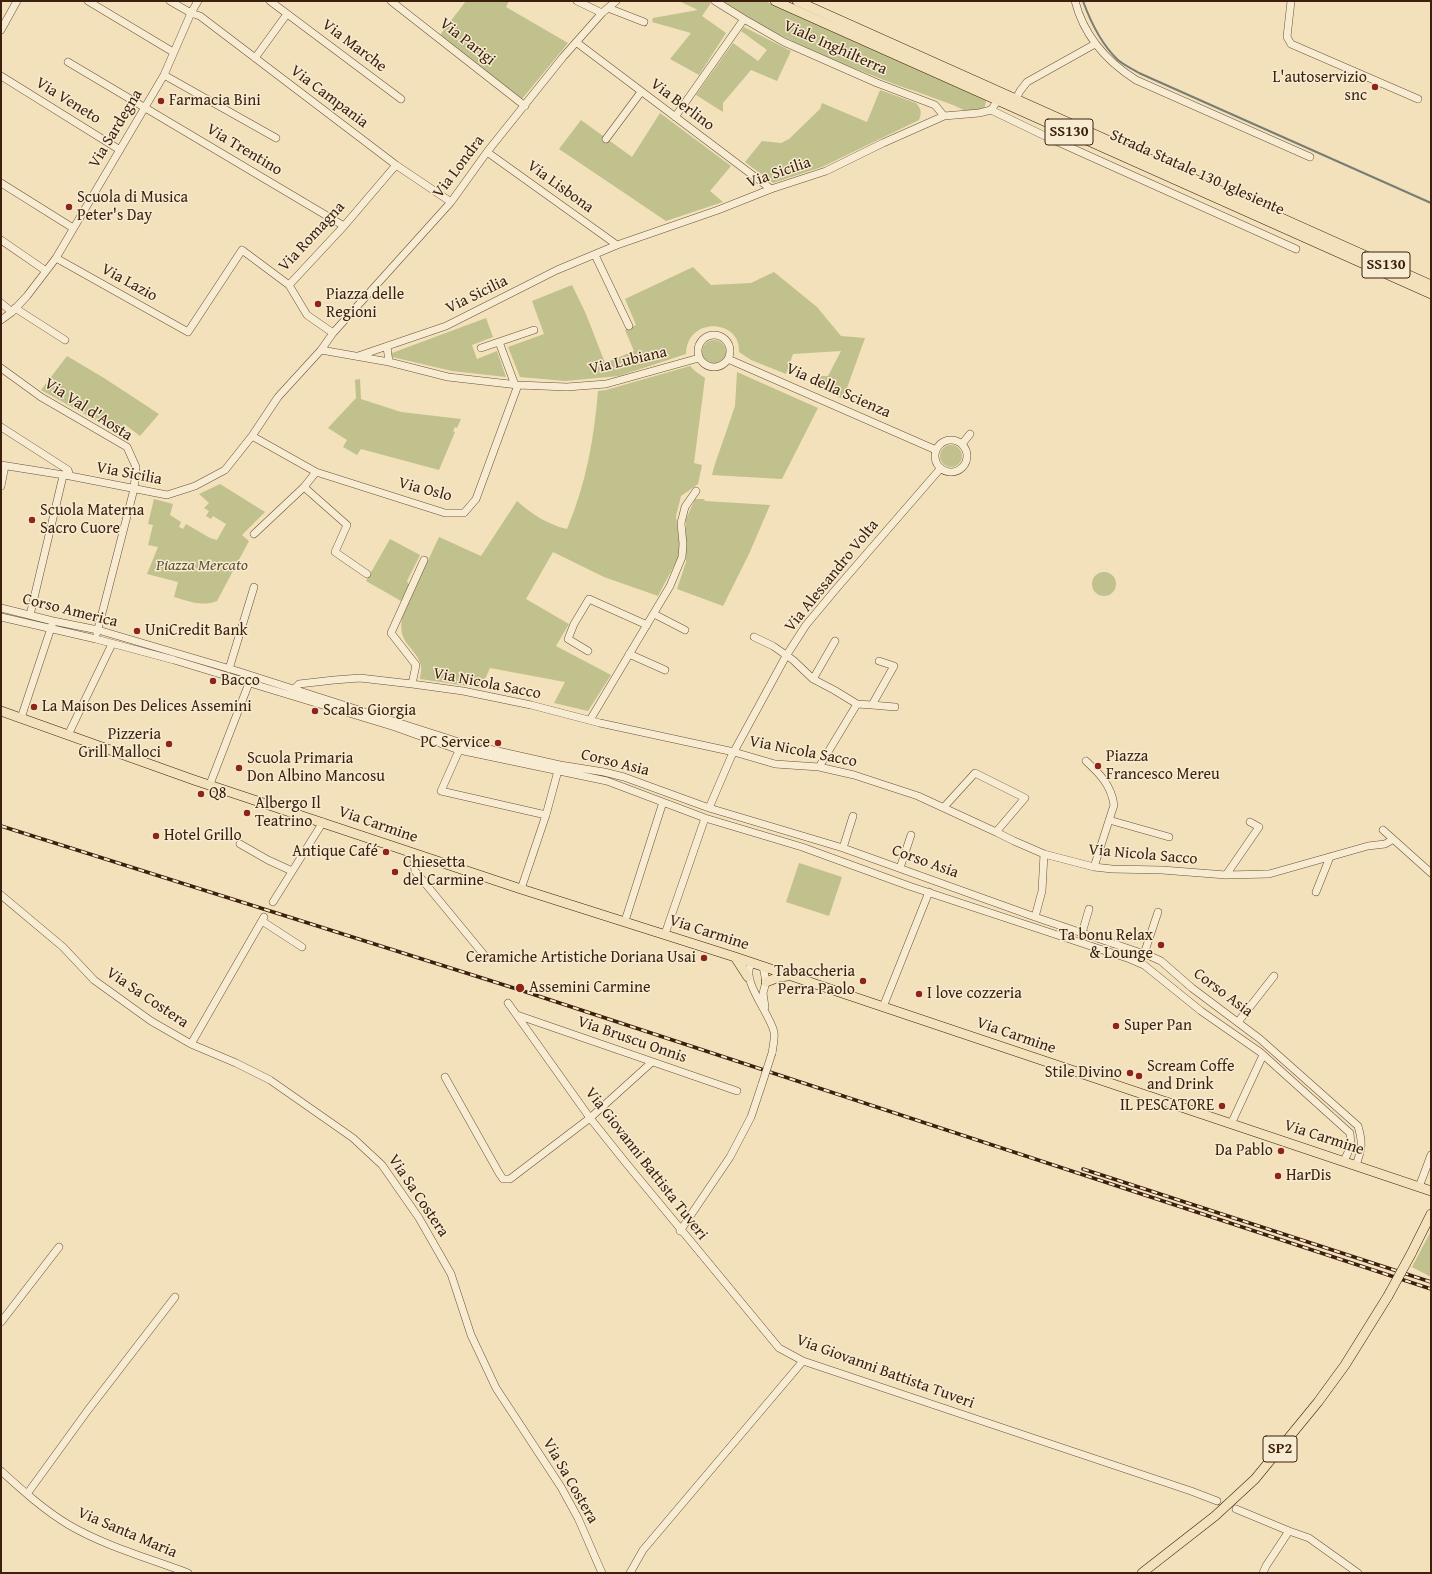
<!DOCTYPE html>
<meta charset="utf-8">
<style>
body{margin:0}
#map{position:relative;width:1432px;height:1574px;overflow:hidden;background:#f2e1ba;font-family:"Gentium Book Plus",serif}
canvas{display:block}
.frame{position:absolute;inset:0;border:2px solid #3d1f0d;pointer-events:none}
</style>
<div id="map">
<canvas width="1432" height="1574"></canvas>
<div class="frame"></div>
</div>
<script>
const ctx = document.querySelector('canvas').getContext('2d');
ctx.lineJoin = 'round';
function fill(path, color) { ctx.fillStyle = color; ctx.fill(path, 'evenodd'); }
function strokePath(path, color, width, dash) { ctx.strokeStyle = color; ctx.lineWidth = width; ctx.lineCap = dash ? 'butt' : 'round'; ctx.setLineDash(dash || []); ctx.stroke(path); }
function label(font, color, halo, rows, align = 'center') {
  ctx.font = font + ' "Gentium Book Plus",serif'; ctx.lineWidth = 3; ctx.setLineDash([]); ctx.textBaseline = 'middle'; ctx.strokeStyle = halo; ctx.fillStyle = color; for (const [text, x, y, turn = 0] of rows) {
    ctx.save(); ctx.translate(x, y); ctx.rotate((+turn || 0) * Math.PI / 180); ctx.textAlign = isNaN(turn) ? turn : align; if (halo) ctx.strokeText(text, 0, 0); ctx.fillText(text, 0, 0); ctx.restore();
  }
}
fill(new Path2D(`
 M466 1H509L506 7 568 43 522 99 440 35Z
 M679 1H708L711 3 702 16 726 33 699 75 670 59 691 33 652 22 653 18 698 10Z
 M722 1H765L985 98 986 102 984 109 966 111 953 105 912 90H911C866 74 823 56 780 35 768 29 756 24 744 17 736 12 731 6 722 1Z
 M744 27 791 51 777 81 751 70 723 103V112L696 95 733 43 758 61 767 50 741 31Z
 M880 90 916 103C921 108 922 113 919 120L822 167 773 183 745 162 762 141 781 143 789 139 820 109 822 103 867 122Z
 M660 113 731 166 710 191 723 202 666 221 559 149 581 120 632 157Z
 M693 267 711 285 751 283 774 272 817 307 841 336 865 338 843 399 814 386 818 376H828L841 351 793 354 786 374 751 360 739 352C741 319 687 316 686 354L619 376 565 381 520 377 508 347 544 334 532 301 572 285 586 314 605 363 634 351 625 330 636 325 625 299Z
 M486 318 493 337 472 345 477 359 497 351 506 377 452 371 392 357V353Z
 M702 352a12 12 0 1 1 24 0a12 12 0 1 1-24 0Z
 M67 356 104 378 159 414 140 436 124 424 117 432 41 390Z
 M690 366 695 371 705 378 694 463 702 465 698 484 681 496 676 516 680 548 678 558 658 596 604 577 553 552 526 599 569 624 556 646 611 675 588 711 554 703 565 682 490 668 481 688 420 679C420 675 422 670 421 666 416 645 395 645 403 614L439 537 481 556 517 501C531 514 549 525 567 529 586 484 594 439 598 391L606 390Z
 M737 372 818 408 782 479 712 475 714 467 735 406Z
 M360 379 361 399 401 412 461 419 457 428 455 427 453 431 455 432 439 470 361 449 357 455 343 447 347 440 328 428 356 398 355 380Z
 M940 456a11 11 0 1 1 22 0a11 11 0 1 1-22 0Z
 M220 484 265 512 242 535 249 541 217 601C202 607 188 601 174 597L178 582 147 574 158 547 148 545 153 525 148 524 154 499 173 504 170 515 181 522 179 527 183 529 186 524 210 538 217 540 226 524 213 516 211 519 206 516 209 511 204 508 209 503 199 494Z
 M695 499H704L705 501 770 505 749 554 723 606 677 589 686 562V519Z
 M390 539 420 555 407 581 409 585 401 601 366 581Z
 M1092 584a12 12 0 1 1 24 0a12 12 0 1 1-24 0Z
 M799 863 842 877 829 916 786 902Z
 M1431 1231V1277L1412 1267Z`), '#c0c18c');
strokePath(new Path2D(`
 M1083 1C1091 23 1101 44 1118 60 1124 65 1132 69 1139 73L1431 203`), '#787d74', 2);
const minor = new Path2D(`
 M88 1 173 52
 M170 1 191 13 200 16 396 165 451 202
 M270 1 401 99
 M391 1 525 106
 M577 1 602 13
 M715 1 744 19 784 42 877 83 935 105 944 116
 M1075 1C1084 36 1106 61 1136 80L1310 157
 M1291 1 1287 37 1291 44 1418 99
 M608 8 644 22
 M1 30 17 1
 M576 42 771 189
 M255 58 287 14
 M68 62 344 226
 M164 75 276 138
 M1 76 120 150
 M1016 99 1020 91 1027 82 1095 44
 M991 110 1047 137 1296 249
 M675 117 744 19
 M606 139 641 92
 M487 152 617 245
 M1 183 73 228
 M1 240 46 271
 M595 255 629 326
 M56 258 188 332 242 250 289 285 307 315 333 333
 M289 285 344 226 396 165
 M1 303 12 312
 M15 308 65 340
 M1 320 12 312 27 296 56 258 164 75 191 13 198 1
 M698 351a16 16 0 1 1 32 0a16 16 0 1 1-32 0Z
 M499 342 515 385
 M387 347 389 362
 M481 348 534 330
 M321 350 389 362 448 377 518 385 567 387 606 384 699 358
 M358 356 446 326 557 270 617 245 718 210 771 189 826 171 883 143 944 116 979 113 991 110 998 100
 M728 359 936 450
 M1 368 41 397 127 447 136 467 134 489 97 633
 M1 427 68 470 70 476
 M252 436 316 472 445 513H464L476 499 518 385
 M935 456a16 16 0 1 1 32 0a16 16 0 1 1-32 0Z
 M962 444 970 434
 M1 465 70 476 167 495 195 486 225 470 252 436 278 397 321 350 333 333 451 202 487 152 563 57 602 13 616 1
 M1 486 5 466
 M304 487 347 525 335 552 367 574
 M254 534 304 487 316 472
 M1 608 53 621 98 630 237 671 462 743 560 765 604 772 624 777 709 808 843 848 1035 917 1150 956 1161 961 1192 988 1260 1039 1358 1126C1363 1143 1362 1149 1356 1165
 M654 614 685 630
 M30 615 63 476
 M1 617 96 639 174 660 395 727 459 750 607 781 705 818 802 847 909 886 1130 959 1144 965 1201 1011 1260 1052 1350 1133 1351 1146 1344 1161
 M754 637 773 646 793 660 813 679 834 690 857 704 872 705 894 666 879 661
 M588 651 568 639 574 624 589 599 647 625
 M629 654 665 670
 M229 669 254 587
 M813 679 835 641
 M412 684 416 665 391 633 424 560
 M293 693 294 689 299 684 334 680 360 678 412 684 463 691 531 705 600 723 734 752 775 764 819 767 854 775 918 796 996 832 1014 841 1044 854 1094 867 1112 869 1162 870 1226 875 1269 874 1368 846 1385 844 1392 840
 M872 705 895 707
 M21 718 52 625
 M590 720 670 586 682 557 683 544 681 523 685 507 696 491
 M68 735 112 644
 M461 746 441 791 546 815
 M1086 761C1100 774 1111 785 1114 805L1094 867
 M819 767 857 704
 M210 784 249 683
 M944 807 975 773 1025 798 996 832
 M709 808 731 757 786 656 806 625 836 589 940 469
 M1109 820 1169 837
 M1383 830 1431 873
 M240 844 268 860 292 871
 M843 848 853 816
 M413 853 415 871 485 956
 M900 868 911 835
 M1226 875 1259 827 1250 822
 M521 889 546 815 559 767
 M1316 892 1330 857
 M1 895 63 947 94 980 151 1021 191 1044 236 1063 270 1080 353 1138 382 1165 419 1218 451 1274 471 1335 496 1388 561 1487 578 1518 602 1573
 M273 902 323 822
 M1035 917 1042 891 1044 854
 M262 921 302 947
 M625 921 663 802
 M1082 933 1089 909
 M665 934 705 818
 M1144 954 1158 912
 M752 963C739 979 770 1013 774 1032 775 1038 773 1047 772 1053
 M763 966 766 982 763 993 765 1007
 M508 1003 590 1118 626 1163 779 1348 803 1361 1191 1491 1217 1501
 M883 1007 929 892
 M517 1015 737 1091
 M1238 1022 1274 976
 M191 1044 264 917
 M445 1077 499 1173 503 1179H510L590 1118 652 1062
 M1231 1124 1263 1055
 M1419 1187 1431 1155
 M680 1231 730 1157 751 1117 762 1084
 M1 1322 59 1247
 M1 1471C22 1490 44 1510 69 1525 105 1546 148 1558 188 1573
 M27 1494 88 1410 175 1297
 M1236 1509 1289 1531 1266 1566 1263 1573
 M1289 1531 1309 1538 1358 1573
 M630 1573 643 1550 803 1361`);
const major = new Path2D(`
 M775 1 1431 294
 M797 1 1431 285
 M1 711 194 780 521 889 735 957 1431 1191
 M735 957 748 977
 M766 982 779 977 788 976
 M1411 1254 1431 1214
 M1142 1573 1215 1516 1255 1479 1318 1402 1345 1365 1388 1296`);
strokePath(minor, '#6a5038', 8);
strokePath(major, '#3d1f0d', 10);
strokePath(minor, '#f7ecd2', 7);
strokePath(major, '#f2e1ba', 9);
const rail = new Path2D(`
 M1 826 520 990 1431 1289
 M1083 1169 1431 1282`);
strokePath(rail, '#3d1f0d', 3.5);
strokePath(rail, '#f7ecd2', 2, [6]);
const minorBridge = new Path2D(`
 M762 1084 772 1053`);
const majorBridge = new Path2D(`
 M1388 1296 1411 1254`);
strokePath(minorBridge, '#6a5038', 8, []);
strokePath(majorBridge, '#3d1f0d', 10, []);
strokePath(minorBridge, '#f7ecd2', 7);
strokePath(majorBridge, '#f2e1ba', 9);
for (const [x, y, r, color] of [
 [1375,87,4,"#8f2418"],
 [161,101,4,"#8f2418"],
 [69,207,4,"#8f2418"],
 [318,304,4,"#8f2418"],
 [32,520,4,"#8f2418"],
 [137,631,4,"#8f2418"],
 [213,681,4,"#8f2418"],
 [34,707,4,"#8f2418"],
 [315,711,4,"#8f2418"],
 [498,743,4,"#8f2418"],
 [169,744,4,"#8f2418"],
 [1098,766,4,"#8f2418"],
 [239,768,4,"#8f2418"],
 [201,794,4,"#8f2418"],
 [247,813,4,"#8f2418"],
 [156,836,4,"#8f2418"],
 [386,852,4,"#8f2418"],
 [395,872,4,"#8f2418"],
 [1161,945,4,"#8f2418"],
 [704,958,4,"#8f2418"],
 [863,981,4,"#8f2418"],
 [520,988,5,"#8f2418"],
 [919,994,4,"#8f2418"],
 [1116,1026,4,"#8f2418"],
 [1130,1073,4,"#8f2418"],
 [1139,1076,4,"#8f2418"],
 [1222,1106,4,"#8f2418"],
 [1281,1151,4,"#8f2418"],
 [1278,1176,4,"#8f2418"]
]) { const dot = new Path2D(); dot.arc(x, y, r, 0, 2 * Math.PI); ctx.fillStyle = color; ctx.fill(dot); strokePath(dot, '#f7ecd2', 1.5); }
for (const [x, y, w] of [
 [1069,132,48],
 [1386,265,48],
 [1280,1449,34]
]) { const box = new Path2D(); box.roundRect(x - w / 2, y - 13, w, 26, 3); ctx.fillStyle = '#f7ecd2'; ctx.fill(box); strokePath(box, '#3d1f0d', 1); }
label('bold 15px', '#3d1f0d', null, [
 ["SS130",1069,132],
 ["SS130",1386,265],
 ["SP2",1280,1449]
]);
label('16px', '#3d1f0d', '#f7ecd2', [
 ["Via Parigi",467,42,38],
 ["Via Marche",354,46,37],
 ["Viale Inghilterra",835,48,24],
 ["Via Campania",329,97,37],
 ["Via Veneto",68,101,32],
 ["Via Berlino",682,105,37],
 ["Via Sardegna",116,129,-59],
 ["Via Trentino",244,150,31],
 ["Via Londra",459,167,-53],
 ["Via Sicilia",779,173,-19],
 ["Strada Statale 130 Iglesiente",1197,173,24],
 ["Via Lisbona",560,187,36],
 ["Via Romagna",312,237,-47],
 ["Via Lazio",129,283,29],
 ["Via Sicilia",477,295,-26],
 ["Via Lubiana",628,361,-13],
 ["Via della Scienza",838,391,24],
 ["Via Val d'Aosta",88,410,33],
 ["Via Sicilia",129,474,11],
 ["Via Oslo",425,490,15],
 ["Via Alessandro Volta",832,576,-51],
 ["Corso America",70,611,14],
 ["Via Nicola Sacco",487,684,11],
 ["Via Nicola Sacco",803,752,11],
 ["Corso Asia",615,763,14],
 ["Via Carmine",378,825,19],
 ["Via Nicola Sacco",1143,855,5],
 ["Corso Asia",925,862,20],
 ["Via Carmine",709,933,18],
 ["Corso Asia",1223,993,37],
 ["Via Sa Costera",147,998,34],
 ["Via Carmine",1016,1036,19],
 ["Via Bruscu Onnis",632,1040,19],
 ["Via Carmine",1324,1138,18],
 ["Via Giovanni Battista Tuveri",646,1164,52],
 ["Via Sa Costera",418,1196,56],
 ["Via Giovanni Battista Tuveri",885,1372,20],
 ["Via Sa Costera",570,1481,60],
 ["Via Santa Maria",127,1533,23]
]);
label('16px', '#3d1f0d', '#f7ecd2', [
 ["L'autoservizio",1367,78,"right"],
 ["snc",1367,96,"right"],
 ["Farmacia Bini",169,101],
 ["Scuola di Musica",77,198],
 ["Peter's Day",77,216],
 ["Piazza delle",326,295],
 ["Regioni",326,313],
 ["Scuola Materna",40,511],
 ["Sacro Cuore",40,529],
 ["UniCredit Bank",145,631],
 ["Bacco",221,681],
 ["La Maison Des Delices Assemini",42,707],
 ["Scalas Giorgia",323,711],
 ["Pizzeria",161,735,"right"],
 ["Grill Malloci",161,753,"right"],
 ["PC Service",490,743,"right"],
 ["Piazza",1106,757],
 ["Francesco Mereu",1106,775],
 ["Scuola Primaria",247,759],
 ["Don Albino Mancosu",247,777],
 ["Q8",209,794],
 ["Albergo Il",255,804],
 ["Teatrino",255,822],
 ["Hotel Grillo",164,836],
 ["Antique Café",378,852,"right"],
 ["Chiesetta",403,863],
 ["del Carmine",403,881],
 ["Ta bonu Relax",1153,936,"right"],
 ["& Lounge",1153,954,"right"],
 ["Ceramiche Artistiche Doriana Usai",696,958,"right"],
 ["Tabaccheria",855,972,"right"],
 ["Perra Paolo",855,990,"right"],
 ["Assemini Carmine",529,988],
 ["I love cozzeria",927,994],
 ["Super Pan",1124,1026],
 ["Scream Coffe",1147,1067],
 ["and Drink",1147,1085],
 ["Stile Divino",1122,1073,"right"],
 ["IL PESCATORE",1214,1106,"right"],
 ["Da Pablo",1273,1151,"right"],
 ["HarDis",1286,1176]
], 'left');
label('italic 16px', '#645033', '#f7ecd2', [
 ["Piazza Mercato",202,566]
]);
</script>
